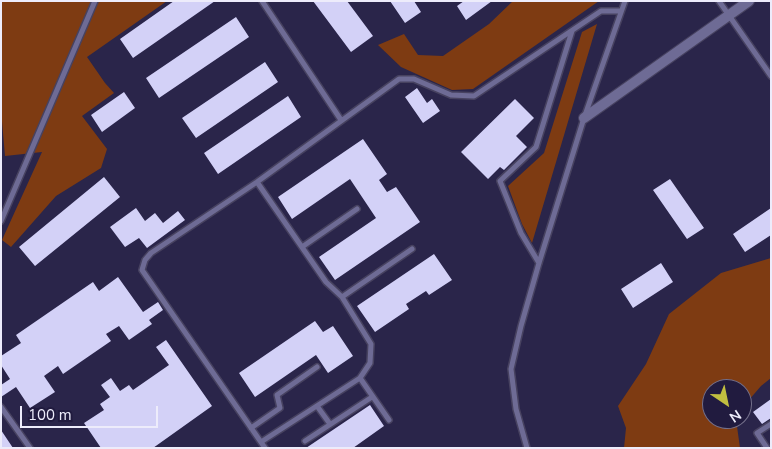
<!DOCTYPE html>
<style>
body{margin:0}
#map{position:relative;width:772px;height:449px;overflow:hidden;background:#2a254a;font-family:"Nunito Sans",sans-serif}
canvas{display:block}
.frame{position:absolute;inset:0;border:2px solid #edecfb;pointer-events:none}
.north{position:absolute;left:702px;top:379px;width:50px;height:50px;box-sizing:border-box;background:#211b3f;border:1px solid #736f8a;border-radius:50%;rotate:146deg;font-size:14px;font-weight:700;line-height:20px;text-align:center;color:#edecfb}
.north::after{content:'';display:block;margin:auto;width:18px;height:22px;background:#c1be40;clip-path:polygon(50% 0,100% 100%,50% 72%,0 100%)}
.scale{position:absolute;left:20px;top:406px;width:138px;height:22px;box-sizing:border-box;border:2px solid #edecfb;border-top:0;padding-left:6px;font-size:15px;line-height:18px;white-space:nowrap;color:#edecfb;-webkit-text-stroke:4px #211b3f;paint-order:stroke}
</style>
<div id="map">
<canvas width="772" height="449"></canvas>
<div class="frame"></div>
<div class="north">N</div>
<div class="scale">100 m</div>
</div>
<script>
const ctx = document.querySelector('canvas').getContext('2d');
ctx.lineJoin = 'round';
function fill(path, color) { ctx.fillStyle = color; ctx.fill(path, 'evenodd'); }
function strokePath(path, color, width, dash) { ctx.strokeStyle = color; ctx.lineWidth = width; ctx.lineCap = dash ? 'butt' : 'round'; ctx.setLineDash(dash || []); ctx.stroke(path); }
fill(new Path2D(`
 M1 1H167L87 57 105 83 114 93 82 116 107 149 101 168 56 196 11 247 2 240 42 152 5 156 1 110Z
 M513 1H599L473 89 452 90 401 67 378 45 404 34 418 55 443 56 489 24Z
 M597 24 532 243 522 224 508 186 544 153 582 32Z
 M771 258V378L761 386 742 408V389H712V419H736L740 448H624L626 428 618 406 646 364 669 314 721 273Z`), '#7e3b12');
fill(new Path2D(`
 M174 1H215L133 58 120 39Z
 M313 1H347L373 36 351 52Z
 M390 1H414L421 12 405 23Z
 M464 1H492L466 20 457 6Z
 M236 17 249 37 159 98 146 78Z
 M265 62 278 82 196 138 182 118Z
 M417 88 427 103 432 99 440 111 423 123 405 97Z
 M124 92 135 108 102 132 91 115Z
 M288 96 301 117 218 174 204 153Z
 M515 99 534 118 516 136 527 147 504 170 500 167 488 179 461 152Z
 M363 139 387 174 379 180 387 192 396 187 420 222 335 280 319 257 376 218 350 179 292 219 278 197Z
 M104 177 120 197 35 266 19 247Z
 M670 179 704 228 687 239 653 190Z
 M136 208 145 221 155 213 163 223 178 211 185 220 147 248 139 238 125 247 110 227Z
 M771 208V235L745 252 733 234Z
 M434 254 452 280 429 295 426 291 406 304 409 309 375 332 357 306Z
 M661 263 673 282 633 308 621 289Z
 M118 277 143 312 158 302 163 310 149 320 152 324 129 340 119 326 106 334 111 341 63 374 58 366 44 376 55 392 30 408 16 387 1 397V385L10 379 1 365V356L21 343 16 335 93 282 99 291Z
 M315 321 323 332 333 326 353 356 328 373 316 355 255 397 239 373Z
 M166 340 212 406 153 448H101L84 423 104 410 100 404 110 397 101 385 111 378 120 391 129 385 133 390 169 365 156 347Z
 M771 399V418L762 424 753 412Z
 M370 405 384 426 353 448H306Z
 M1 430 13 448H1Z`), '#d3d1f7');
const lane = new Path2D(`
 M262 1 341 120
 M719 1 771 76
 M257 182 326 282 342 297
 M1 221 95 1
 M302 247 357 209
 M539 263 521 233 500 181 536 147 572 31
 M360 378 389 420
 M317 406 330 424
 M1 407 30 448
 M251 428 280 408 277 395 317 367
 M305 441 372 397
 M261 442 360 378 370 363 371 344 342 297 412 249
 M265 448 142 270 145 260 151 253 257 182 399 79H414L451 95 474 96 601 11H621
 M527 448 516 409 511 369 521 326 539 263 584 118 625 1
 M767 448 757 433 771 424`);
const street = new Path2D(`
 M584 118 749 1`);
strokePath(lane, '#474260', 8);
strokePath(street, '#474260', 12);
strokePath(lane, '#6e6b95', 5);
strokePath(street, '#6e6b95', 10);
</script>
